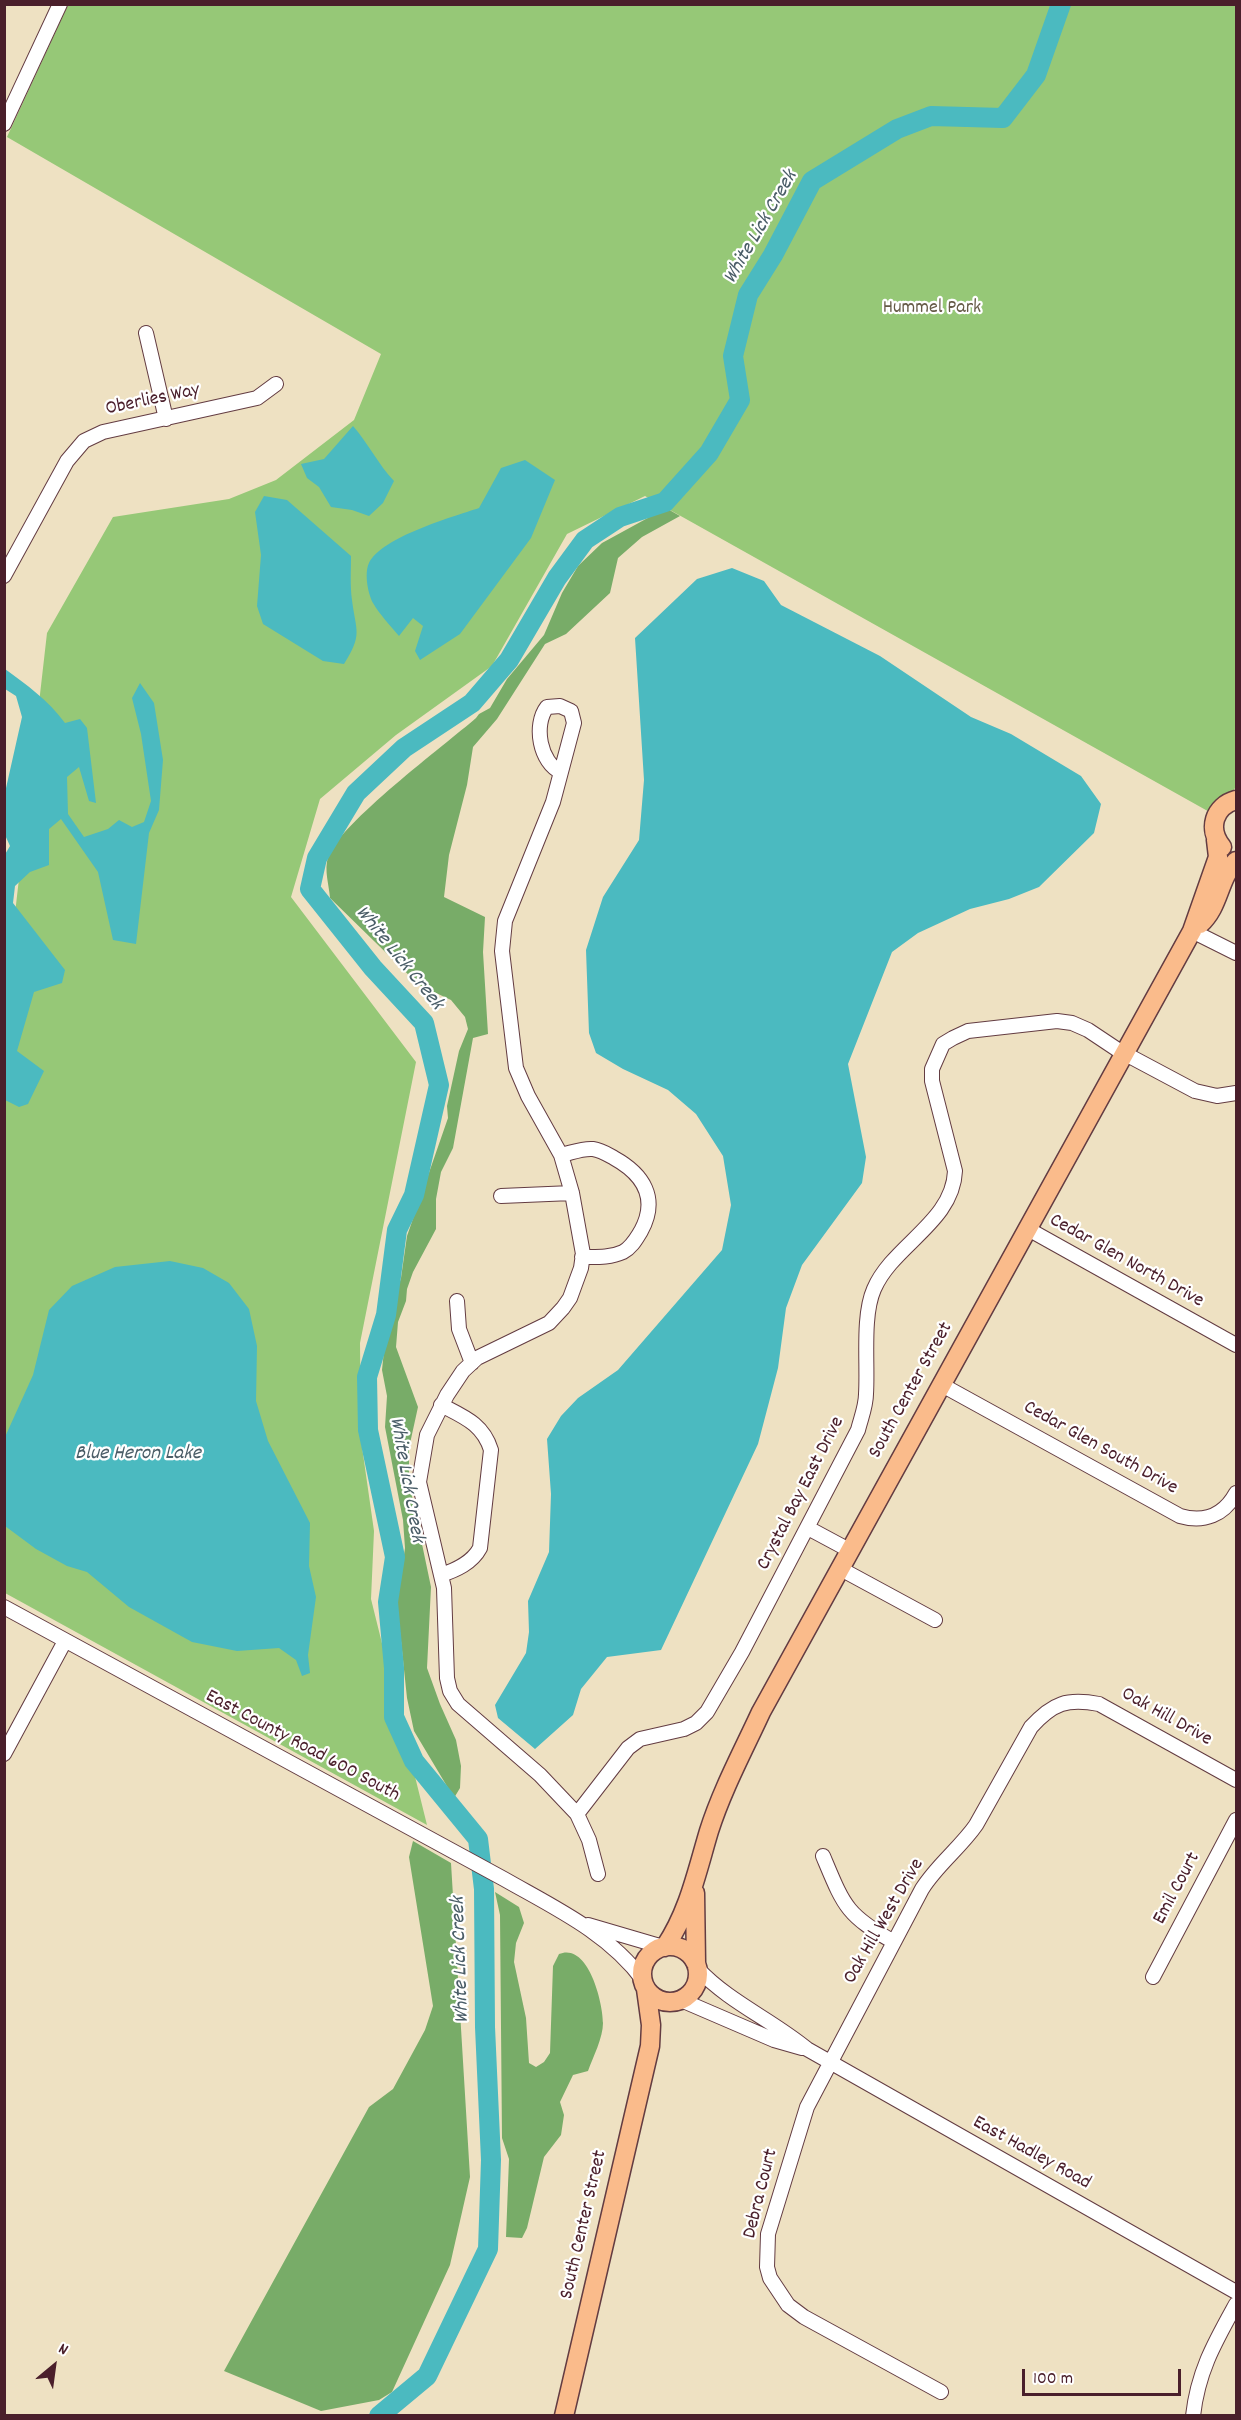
<!DOCTYPE html>
<style>
body{margin:0}
#map{position:relative;width:1241px;height:2420px;overflow:hidden;background:#eee1c2;font-family:Dekko,sans-serif}
canvas{display:block}
.frame{position:absolute;inset:0;border:6px solid #4a1f2b;pointer-events:none}
.north{position:absolute;left:24px;top:2336px;width:60px;height:60px;-webkit-text-stroke:4px #fff;paint-order:stroke;rotate:29deg;font-size:16px;font-weight:700;line-height:24px;text-align:center;color:#4a1f2b}
.north::after{content:'';display:block;margin:auto;width:21px;height:27px;background:#4a1f2b;clip-path:polygon(50% 0,100% 100%,50% 72%,0 100%)}
.scale{position:absolute;left:1022px;top:2369px;width:159px;height:27px;box-sizing:border-box;border:3px solid #4a1f2b;border-top:0;padding-left:8px;font-size:18px;line-height:21px;white-space:nowrap;color:#4a1f2b;-webkit-text-stroke:4px #fff;paint-order:stroke}
</style>
<div id="map">
<canvas width="1241" height="2420"></canvas>
<div class="frame"></div>
<div class="north">N</div>
<div class="scale">100 m</div>
</div>
<script>
const ctx = document.querySelector('canvas').getContext('2d');
ctx.lineJoin = 'round';
function fill(path, color) { ctx.fillStyle = color; ctx.fill(path, 'evenodd'); }
function strokePath(path, color, width, dash) { ctx.strokeStyle = color; ctx.lineWidth = width; ctx.lineCap = dash ? 'butt' : 'round'; ctx.setLineDash(dash || []); ctx.stroke(path); }
function label(font, color, halo, rows, align = 'center') {
  ctx.font = font + ' Dekko,sans-serif'; ctx.lineWidth = 4.5; ctx.setLineDash([]); ctx.textBaseline = 'middle'; ctx.strokeStyle = halo; ctx.fillStyle = color; for (const [text, x, y, turn = 0] of rows) {
    ctx.save(); ctx.translate(x, y); ctx.rotate((+turn || 0) * Math.PI / 180); ctx.textAlign = isNaN(turn) ? turn : align; if (halo) ctx.strokeText(text, 0, 0); ctx.fillText(text, 0, 0); ctx.restore();
  }
}
fill(new Path2D(`
 M68 5H1236V787L1213 814 645 496 567 534 492 666 396 735 320 799 291 897 416 1062 360 1343 361 1440 374 1531 371 1599 427 1825 5 1593 4 1010 47 633 113 517 229 499 276 480 354 420 381 354 7 137Z`), '#96c877');
fill(new Path2D(`
 M666 508 680 516 642 537 618 558 610 593 566 634 545 644 497 719 473 747 467 785 449 855 444 897 485 917 483 952 488 1034 473 1038 453 1148 441 1172 436 1199V1229L413 1272 407 1289 406 1301 398 1322 396 1347 418 1407 409 1448V1482L431 1587 427 1668 440 1704 456 1740 461 1766 460 1788 454 1798 414 1731 407 1698 397 1603 405 1548 403 1520 385 1427 387 1396 382 1370 386 1331 401 1278 407 1236 448 1118 447 1106 459 1051 468 1029 465 1017 451 1000 419 985 330 898C329 884 324 871 328 857 339 824 445 745 476 718L479 714 490 708 507 679 544 635 562 593 578 566 602 543Z
 M413 1841 451 1863 470 2177 450 2265 392 2392 379 2400 321 2411 224 2371 369 2107 393 2089 425 2030 433 2006 409 1857Z
 M495 1892 519 1907 524 1923 516 1943 514 1962 526 2018 529 2063 536 2067 544 2062 550 2053 553 1966 559 1954C588 1942 603 2002 603 2023 603 2038 593 2057 588 2071L573 2075 560 2102 564 2115 561 2135 544 2157 527 2228 522 2238 506 2237 509 2159 502 2138 500 1915Z`), '#78ac68');
fill(new Path2D(`
 M353 426C368 443 378 464 394 481L383 503 369 516 352 510 331 507 319 487 307 478 301 464 324 459Z
 M525 460 555 480 531 538 460 634 420 660 415 651 423 626 413 618 399 636C390 625 380 615 373 603 368 594 364 573 369 563 382 537 452 517 479 508L501 468Z
 M264 496 287 500 351 556C351 571 350 586 352 600 356 632 363 634 344 664L323 661 263 624 257 606 261 555 255 512Z
 M732 568 764 581 781 605 880 656 971 717 1011 734 1081 776 1101 804 1094 833 1039 887 1009 899 970 909 918 933 892 952 848 1064 866 1157 862 1183 802 1265 786 1308 778 1368 758 1444 661 1650 607 1657 581 1689 573 1715 535 1749 498 1718 495 1705 526 1653 529 1632 528 1601 549 1552 551 1494 547 1439 561 1416 578 1398 618 1370 722 1250 731 1205 723 1156 696 1114 668 1090 623 1069 596 1053 589 1033 586 950 603 897 639 840 644 780 635 638 697 579Z
 M5 669C27 685 48 700 65 723L80 719 87 728 96 803 89 801 79 767 67 777 68 814 84 837 108 829 119 820 132 827 144 822 151 801 141 734 132 698 140 683 154 703 163 760 159 810 149 833 136 944 113 940 98 872 61 819 49 829V865L30 872 15 886 13 903 65 970 62 983 34 992 17 1051 44 1071 28 1104 19 1107 5 1100 4 856 10 846 5 835 4 797 22 717 16 696 5 689Z
 M170 1261 203 1268 229 1283 249 1309 257 1346 256 1401 268 1441 310 1523 309 1566 316 1597 308 1655 310 1673 302 1676 296 1660 279 1648 237 1651 192 1642 129 1607 87 1572 67 1566 36 1549 5 1526V1437L33 1375 49 1310 72 1286 115 1267Z`), '#4bbac0');
strokePath(new Path2D(`
 M379 2416 427 2376 488 2249 491 2160 485 2027 484 1889 478 1839 414 1761 394 1717V1668L388 1602 395 1557 368 1430 367 1377 386 1315 397 1230 414 1195 439 1085 424 1023 373 968 310 889 317 858 356 793 404 748 472 703 509 660 557 578 585 540 620 517 665 502 709 453 740 400 733 356 748 295 773 255 812 181 897 129 931 116 1003 118 1036 75 1061 4`), '#4bbac0', 20);
const minor = new Path2D(`
 M4 124 60 4
 M146 333 166 419
 M4 576 67 461 84 441 103 432 257 398 276 384
 M560 706 571 711 574 723 561 772C540 763 533 725 547 707Z
 M561 772 553 802 505 921 502 951 516 1068 528 1096 561 1155 572 1193 583 1254 581 1268 570 1298 563 1308 549 1323 477 1358 463 1371 447 1395 427 1435 419 1482 444 1588 447 1678 450 1691 458 1704 540 1775 577 1814 589 1840 598 1874
 M1192 931 1236 953
 M561 1155C571 1153 582 1148 593 1149 601 1150 607 1154 614 1158 643 1174 659 1198 641 1231 636 1239 632 1247 623 1252 610 1258 596 1257 582 1257
 M501 1196 572 1193
 M1028 1229 1236 1345
 M457 1301 459 1329 472 1363
 M942 1385 1180 1516C1204 1523 1224 1515 1236 1493
 M808 1528 849 1550
 M839 1568 935 1620
 M441 1575C456 1570 472 1563 480 1548L491 1450C483 1424 464 1417 441 1405
 M4 1607 504 1879C553 1907 609 1933 643 1980
 M4 1754 65 1641
 M577 1814 628 1748 640 1739 684 1729 696 1723 707 1712 742 1652 858 1430C861 1418 866 1406 866 1394 868 1364 862 1316 874 1289 893 1245 953 1222 955 1171L932 1081V1069L943 1044 953 1038 968 1031 1057 1021 1072 1023 1088 1030 1118 1050 1195 1091 1217 1096 1236 1093
 M823 1856C844 1906 846 1915 894 1942
 M588 1925 663 1947
 M698 1969C729 2002 772 2020 807 2049L1236 2292
 M1153 1977 1236 1820
 M681 2000 774 2040 802 2048
 M941 2392 804 2317 788 2305 770 2278 767 2267 768 2234 807 2107 922 1889C937 1865 960 1848 976 1825L1031 1727C1053 1703 1067 1698 1099 1704L1236 1780
 M1193 2416C1198 2371 1215 2342 1236 2304`);
const major = new Path2D(`
 M1222 847C1207 829 1214 806 1236 800
 M1200 924C1220 906 1218 879 1236 861
 M695 1893 696 1963
 M642 1974a28 28 0 1 1 56 0a28 28 0 1 1-56 0Z
 M665 1947C689 1911 697 1871 709 1831 722 1790 743 1751 761 1712L1192 931 1218 857 1216 840
 M564 2416 650 2046 651 2025 646 1989`);
strokePath(minor, '#633c42', 16);
strokePath(major, '#633c42', 21);
strokePath(minor, '#fff', 14);
strokePath(major, '#fabb8b', 18);
label('20px', '#655a46', '#fff', [
 ["Hummel Park",932,309]
]);
label('20px', '#4a1f2b', '#fff', [
 ["Oberlies Way",153,401,-12],
 ["Cedar Glen North Drive",1126,1262,29],
 ["South Center Street",912,1391,-61],
 ["Cedar Glen South Drive",1100,1449,29],
 ["Crystal Bay East Drive",802,1494,-63],
 ["Oak Hill Drive",1166,1718,29],
 ["East County Road 600 South",302,1747,28],
 ["Emil Court",1178,1889,-62],
 ["Oak Hill West Drive",885,1922,-60],
 ["East Hadley Road",1031,2154,29],
 ["Debra Court",762,2194,-76],
 ["South Center Street",585,2225,-77]
]);
label('italic 21px', '#4a5d67', '#fff', [
 ["White Lick Creek",762,228,-60],
 ["White Lick Creek",398,959,51],
 ["Blue Heron Lake",138,1455],
 ["White Lick Creek",405,1480,80],
 ["White Lick Creek",462,1960,-92]
]);
</script>
